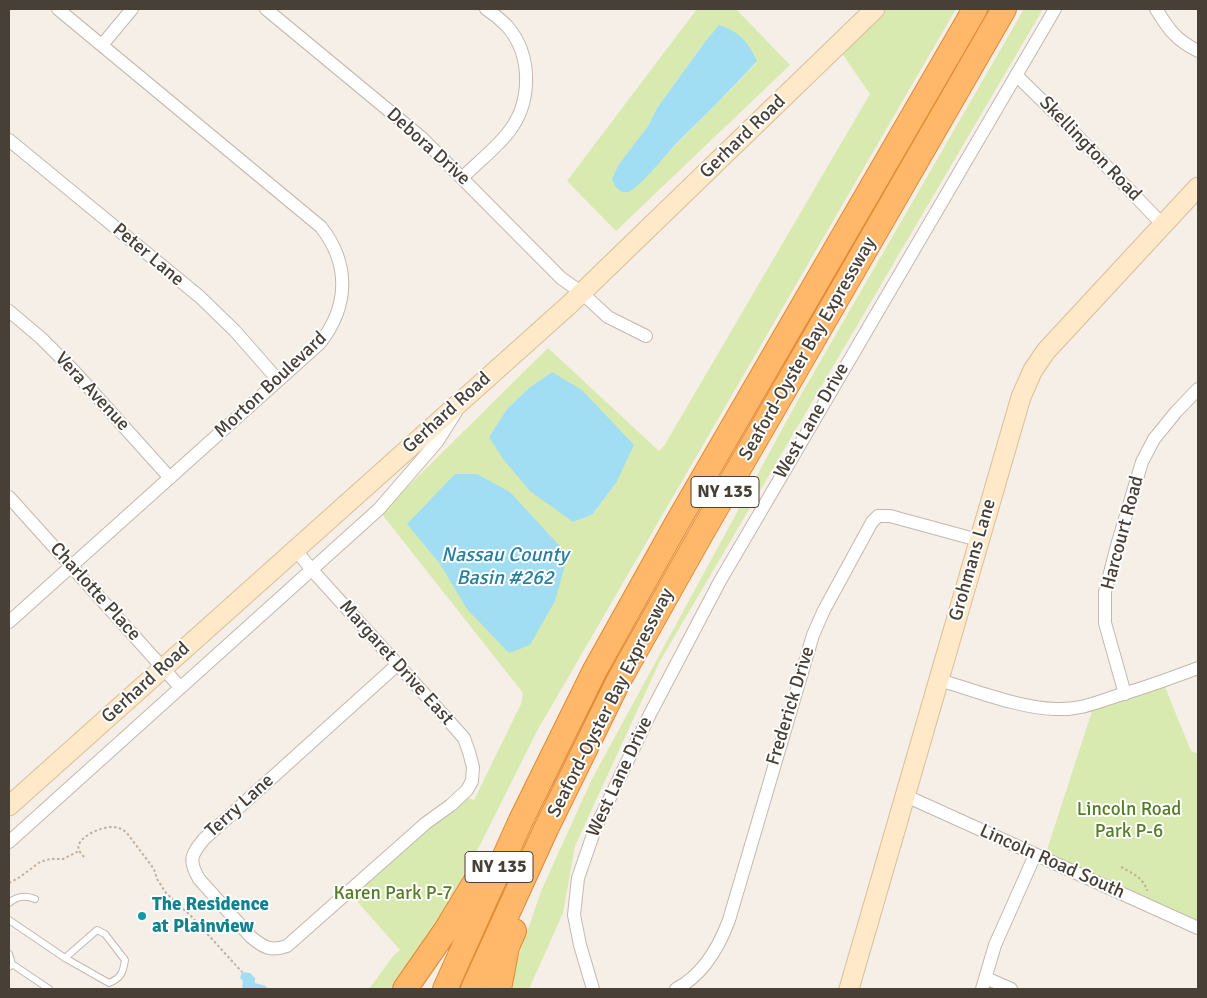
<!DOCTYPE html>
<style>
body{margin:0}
#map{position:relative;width:1207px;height:998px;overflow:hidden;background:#f5efe8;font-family:Signika,sans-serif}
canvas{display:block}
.frame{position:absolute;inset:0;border:10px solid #483f36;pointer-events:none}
</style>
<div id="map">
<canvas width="1207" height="998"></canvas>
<div class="frame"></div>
</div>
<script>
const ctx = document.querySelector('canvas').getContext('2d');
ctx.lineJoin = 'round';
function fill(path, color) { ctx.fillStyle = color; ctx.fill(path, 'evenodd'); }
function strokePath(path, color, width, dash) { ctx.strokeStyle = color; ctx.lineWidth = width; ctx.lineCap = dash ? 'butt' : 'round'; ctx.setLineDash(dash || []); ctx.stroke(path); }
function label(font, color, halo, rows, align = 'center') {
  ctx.font = font + ' Signika,sans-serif'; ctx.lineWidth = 4; ctx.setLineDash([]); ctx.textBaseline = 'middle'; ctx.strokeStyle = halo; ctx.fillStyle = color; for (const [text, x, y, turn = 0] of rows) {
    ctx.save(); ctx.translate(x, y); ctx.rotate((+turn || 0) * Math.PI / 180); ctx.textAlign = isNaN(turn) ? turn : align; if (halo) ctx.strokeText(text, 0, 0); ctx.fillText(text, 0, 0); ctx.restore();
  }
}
fill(new Path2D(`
 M697 9H736L790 65 616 231 567 181ZM705 42 757 62C723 99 685 134 651 171L619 164 648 126 657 108Z
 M880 9H956L537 731 481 843 424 948 392 989H369L394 955 400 950 349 892 462 796 474 800 521 704 523 693 381 513 548 348 659 451 664 446 870 94 839 49ZM552 372 616 483 592 515 573 522 489 437 507 409 529 388ZM408 524 530 645 440 564Z
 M1024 9H1043L660 661 575 846 563 913 529 989H507L542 889 592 779 798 400Z
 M1163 682 1191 751 1198 754V928L1044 859 1094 705Z`), '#d8eaaf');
fill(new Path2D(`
 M719 25C740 32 748 42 757 61 731 90 704 116 676 144 667 153 639 189 628 192 619 194 614 185 612 179L619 164 648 126 657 108 705 42Z
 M552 372 582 390 634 445 616 483 592 515 573 522 530 491 503 459 489 437 507 409 529 388Z
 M455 474H477L510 492 568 555 555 601 530 645 509 653 467 609 440 564 407 524Z
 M242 972 250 973 255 978V983L266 986 267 989H242L243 981 240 978Z`), '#a2def3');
const lane = new Path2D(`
 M9 903C17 896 25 895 35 899
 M9 920 65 958 109 983C121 978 123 973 125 960L105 934 97 930 65 958
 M9 954 12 964
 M9 967 12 964 49 989`);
const street = new Path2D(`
 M266 9 422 138 561 278 582 293 608 317 646 336
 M1156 9C1169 30 1176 40 1198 51
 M102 45 132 9
 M1016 75 1064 122 1163 225
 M9 140 200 297 235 331 278 380
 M463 177C477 163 495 149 507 134 532 104 533 56 507 26 501 20 494 14 486 9
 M9 311 41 338 73 370 170 478
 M9 497 180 687
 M296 550 311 569 447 719 464 738 469 752 473 767 472 781 467 790 451 805 426 823 287 946C271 952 263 947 251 937L199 879C188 860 191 855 204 839L398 664
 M9 622 320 343C349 306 350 264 321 227L58 9
 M939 680C974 690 1019 708 1055 709 1084 710 1099 701 1126 693 1150 686 1174 677 1198 668
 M1125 694 1105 623V592L1118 542 1142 462 1154 439 1176 412 1198 389
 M906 796 1198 928
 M9 842 379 509 437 442 456 412
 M986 978 1011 989
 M593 989 580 945 574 915 578 878 595 829 650 714 720 581 1055 9
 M676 989C703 975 719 947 729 920L813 635 824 610 872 522 878 516H890L978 540
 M982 989 995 945 1035 855`);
const secondary = new Path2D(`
 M9 806 570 304 875 9
 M849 989 1021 397 1033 370 1046 351 1198 187`);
const highway = new Path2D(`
 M405 989 446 930 486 864
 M445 989 521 820 595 670 677 523 975 9
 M473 989 545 831 618 682 700 536 1004 9
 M499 989 507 947 514 931`);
strokePath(lane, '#c4b8ad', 8);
strokePath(street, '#c4b8ad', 14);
strokePath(secondary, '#d9bf98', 21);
strokePath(highway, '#e48933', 26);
strokePath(new Path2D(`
 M84 857C83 856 79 851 79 850 74 838 103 826 112 827 118 827 123 829 127 833L154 869 157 879 166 893 191 916 242 972
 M1121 867C1132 873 1144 878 1147 891
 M9 883 20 877 40 862 50 859H63L79 851`), '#c3af9b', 2, [2.5, 2.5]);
strokePath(lane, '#fff', 6);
strokePath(street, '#fff', 12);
strokePath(secondary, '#ffe9c8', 19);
strokePath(highway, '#ffb769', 24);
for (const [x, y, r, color] of [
 [142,916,5,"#0f9aa8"]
]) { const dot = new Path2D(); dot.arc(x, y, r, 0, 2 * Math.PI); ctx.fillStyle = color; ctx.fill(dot); strokePath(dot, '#fff', 2); }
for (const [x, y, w] of [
 [725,492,68],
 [499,867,68]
]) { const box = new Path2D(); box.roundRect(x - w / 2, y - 15.5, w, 31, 4); ctx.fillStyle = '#fff'; ctx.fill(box); strokePath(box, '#483f36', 1); }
label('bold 18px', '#483f36', null, [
 ["NY 135",725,492],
 ["NY 135",499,867]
]);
label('19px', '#483f36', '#fff', [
 ["Gerhard Road",743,137,-44],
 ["Debora Drive",428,147,42],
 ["Skellington Road",1090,149,46],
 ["Peter Lane",148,255,40],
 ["Seaford-Oyster Bay Expressway",808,349,-60],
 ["Morton Boulevard",271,385,-43],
 ["Vera Avenue",92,392,47],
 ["Gerhard Road",447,413,-42],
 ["West Lane Drive",812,421,-60],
 ["Harcourt Road",1123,533,-75],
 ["Grohmans Lane",973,560,-74],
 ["Charlotte Place",95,592,48],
 ["Margaret Drive East",396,663,48],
 ["Gerhard Road",146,683,-42],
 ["Seaford-Oyster Bay Expressway",611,703,-63],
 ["Frederick Drive",791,706,-73],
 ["West Lane Drive",620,777,-65],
 ["Terry Lane",240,806,-42],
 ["Lincoln Road South",1052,862,24]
]);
label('19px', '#547d26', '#fff', [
 ["Lincoln Road",1129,810],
 ["Park P-6",1129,832],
 ["Karen Park P-7",393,894]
]);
label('bold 19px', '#0d838f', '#fff', [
 ["The Residence",152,905],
 ["at Plainview",152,927]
], 'left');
label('italic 20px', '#267fa0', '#fff', [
 ["Nassau County",505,556],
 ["Basin #262",505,579]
]);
</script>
